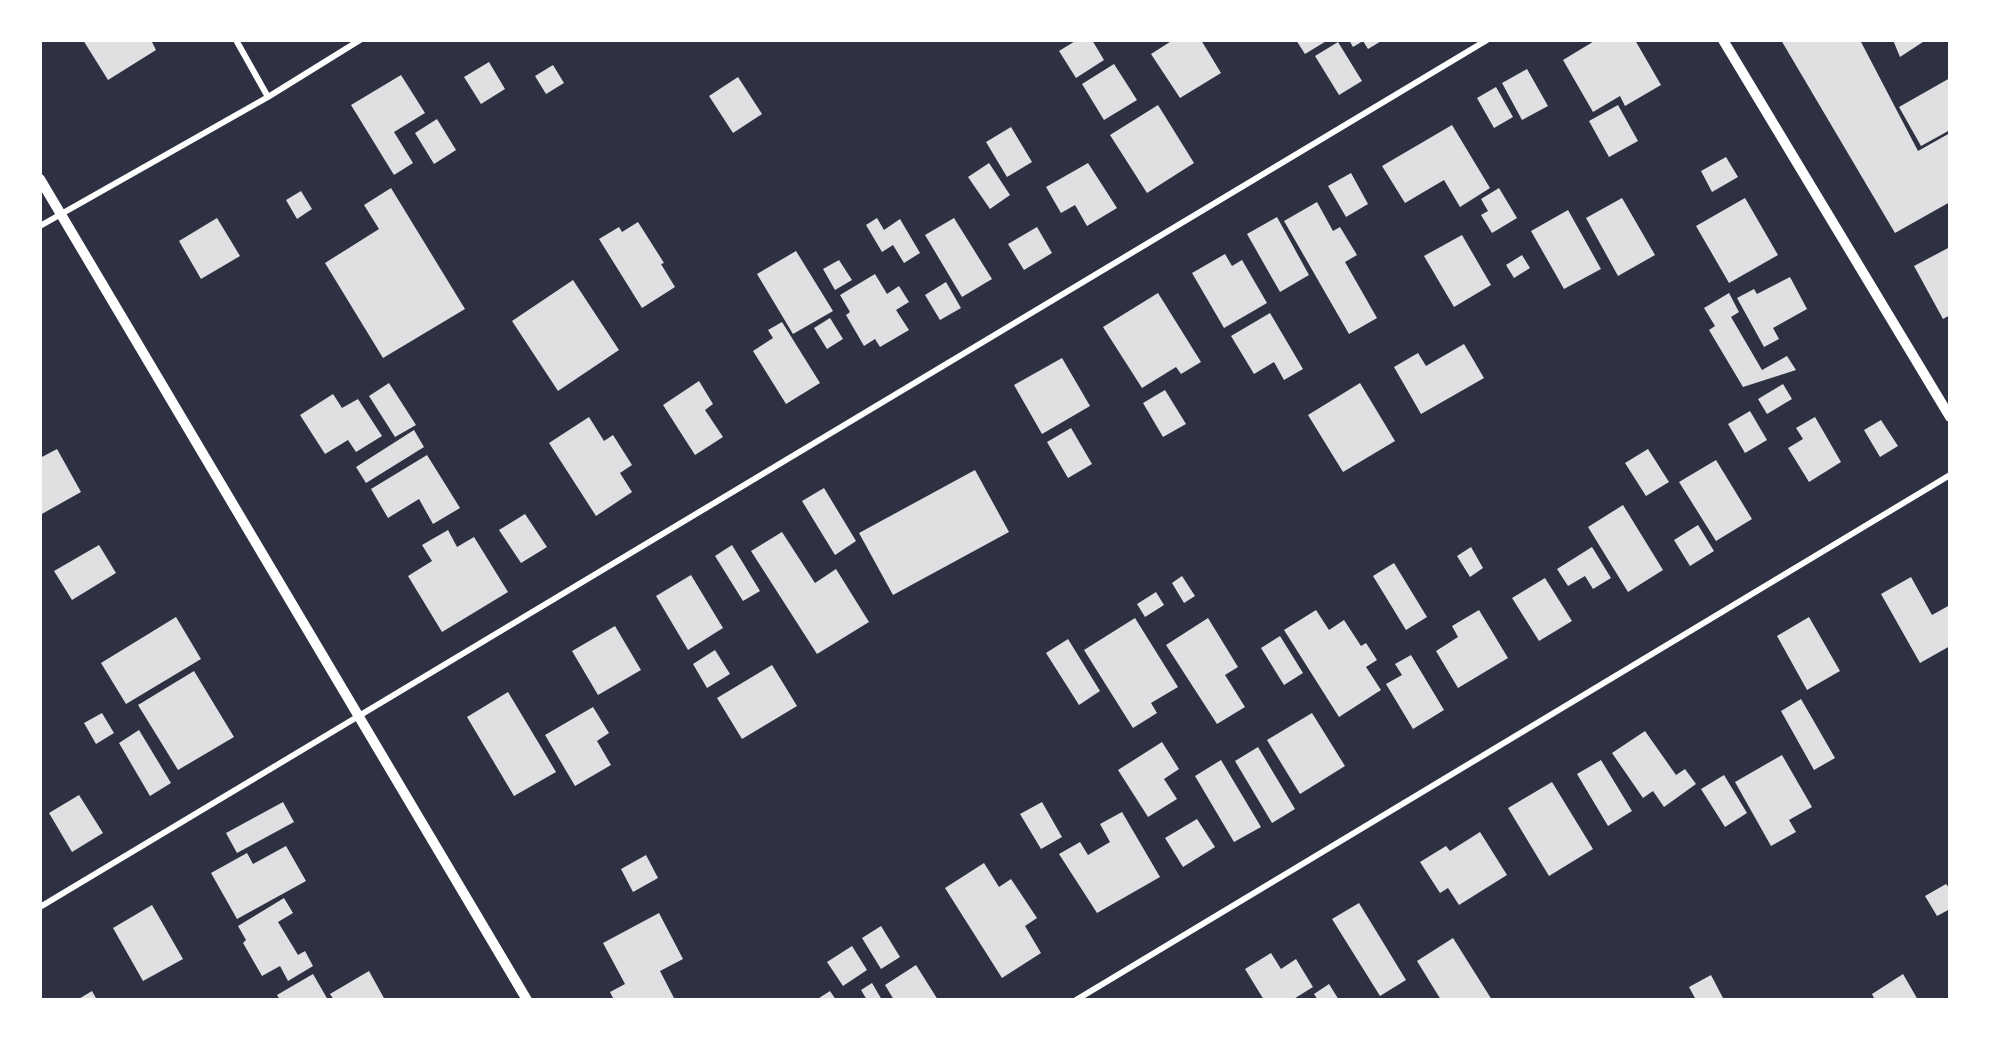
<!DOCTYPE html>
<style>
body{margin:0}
#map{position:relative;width:1990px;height:1040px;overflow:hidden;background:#2d3142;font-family:"Work Sans",sans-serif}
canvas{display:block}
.frame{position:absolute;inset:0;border:42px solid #fff;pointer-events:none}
</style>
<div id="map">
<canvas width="1990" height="1040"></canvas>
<div class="frame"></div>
</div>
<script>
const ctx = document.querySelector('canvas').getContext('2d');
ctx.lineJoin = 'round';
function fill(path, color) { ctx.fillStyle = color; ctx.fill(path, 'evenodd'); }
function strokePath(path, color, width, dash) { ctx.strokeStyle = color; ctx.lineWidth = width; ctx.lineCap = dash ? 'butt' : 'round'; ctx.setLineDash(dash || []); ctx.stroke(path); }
fill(new Path2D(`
 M83 40H151L156 50 108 80Z
 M1077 40H1092L1104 60 1076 78 1059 51Z
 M1173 40H1201L1221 73 1180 98 1151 54Z
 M1296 40H1328L1305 54Z
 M1349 40H1383L1368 49 1363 41 1353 47Z
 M1596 40H1635L1661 85 1625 106 1620 96 1593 112 1563 60Z
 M1781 40H1860L1918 151 1950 133V202L1895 233Z
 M1893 40H1926L1900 57Z
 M1338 42 1362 81 1339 95 1315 56Z
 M489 62 505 89 481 104 464 77Z
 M1114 64 1137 100 1104 120 1082 84Z
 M553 65 564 83 546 94 535 76Z
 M1527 69 1548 106 1522 120 1502 83Z
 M401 75 425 113 394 132 413 163 394 175 351 105Z
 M738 77 762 114 733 133 709 96Z
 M1950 78V130L1921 146 1899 107Z
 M1496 87 1513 117 1494 128 1477 98Z
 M1158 105 1194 163 1147 193 1110 135Z
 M1618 105 1638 141 1609 157 1589 121Z
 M437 119 456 150 434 164 415 133Z
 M1452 125 1490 188 1460 207 1444 180 1405 203 1382 166Z
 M1011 127 1032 162 1007 177 986 142Z
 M1726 157 1738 177 1712 192 1701 171Z
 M989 163 1010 195 990 209 968 177Z
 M1088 163 1117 208 1087 226 1075 205 1061 213 1046 187Z
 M1351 173 1368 204 1346 217 1328 186Z
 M391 188 465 309 383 358 325 263 379 229 364 205Z
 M1499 188 1517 218 1492 233 1481 215 1488 211 1481 199Z
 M301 191 312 209 297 219 286 200Z
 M1622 198 1655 255 1618 276 1586 218Z
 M1745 198 1778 255 1729 283 1696 226Z
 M1317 202 1333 231 1340 227 1357 255 1345 262 1377 318 1349 334 1284 221Z
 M1568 210 1601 269 1564 289 1531 231Z
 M1277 217 1309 275 1280 292 1247 234Z
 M217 218 240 256 201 279 179 241Z
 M877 218 884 230 900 219 920 253 904 263 893 245 882 252 866 225Z
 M954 218 992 279 962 297 925 235Z
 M638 222 664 263 661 264 675 287 642 308 599 239 619 227 622 232Z
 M1037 227 1052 253 1024 270 1008 244Z
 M1462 235 1491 285 1454 307 1424 256Z
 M1950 247V315L1943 319 1914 266Z
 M796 251 833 311 793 334 757 274Z
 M1225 254 1232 266 1242 260 1267 303 1224 328 1192 273Z
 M1522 255 1530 268 1514 278 1506 265Z
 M839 260 852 280 835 290 823 269Z
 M875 274 887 294 899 286 909 302 896 310 909 330 880 347 875 339 864 346 846 315 850 312 840 295Z
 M1790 277 1807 309 1773 328 1779 339 1764 347 1737 298 1754 289 1757 294Z
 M573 280 619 350 558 391 512 321Z
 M946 282 961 308 940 320 925 295Z
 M1158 293 1201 362 1181 374 1176 367 1142 388 1103 327Z
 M1729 293 1739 312 1731 317 1762 370 1787 356 1796 370 1743 387 1709 330 1715 326 1704 308Z
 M1270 313 1303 369 1284 380 1274 362 1254 374 1231 336Z
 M830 318 843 339 827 349 814 328Z
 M782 322 820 383 786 404 753 351 773 338 768 330Z
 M1464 344 1484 378 1421 414 1394 367 1418 353 1426 366Z
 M1062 358 1090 406 1042 434 1014 385Z
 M699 381 713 404 705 410 723 437 695 455 663 405Z
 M389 383 416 425 395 437 369 396Z
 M1360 383 1395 441 1343 472 1308 415Z
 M1783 384 1792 399 1767 414 1758 399Z
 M1165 390 1186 424 1163 437 1143 403Z
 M333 394 342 408 358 399 382 436 356 452 348 440 325 454 300 415Z
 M1750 411 1767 440 1745 453 1728 424Z
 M589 417 604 441 613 435 632 465 620 473 632 492 596 516 549 443Z
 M1815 417 1841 462 1809 482 1788 448 1803 439 1796 428Z
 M1881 420 1898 446 1880 457 1864 430Z
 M1071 428 1092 464 1068 478 1047 442Z
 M414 430 424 447 366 483 356 467Z
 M57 449 81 492 40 515V458Z
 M1648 449 1669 482 1646 496 1625 463Z
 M427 455 460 508 433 524 419 499 388 518 371 489Z
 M1716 460 1752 519 1716 541 1679 482Z
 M975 470 1009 532 893 595 859 533Z
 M824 488 856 541 835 555 802 501Z
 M1623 505 1663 570 1628 592 1588 527Z
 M525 514 547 547 521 563 499 530Z
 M1698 525 1714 551 1690 566 1674 540Z
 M448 530 457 547 474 537 508 592 442 632 408 576 432 561 422 545Z
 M782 532 815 583 836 569 869 622 817 654 751 551Z
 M99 545 116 573 72 600 54 571Z
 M732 545 760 591 743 601 715 556Z
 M1471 547 1483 568 1470 577 1457 556Z
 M1592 547 1611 578 1593 589 1585 576 1568 586 1557 569Z
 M1394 563 1427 617 1406 630 1373 576Z
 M691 575 723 628 688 650 656 596Z
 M1182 576 1195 596 1184 603 1172 583Z
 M1911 577 1932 615 1950 605V646L1920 663 1881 594Z
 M1545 578 1572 621 1539 641 1512 598Z
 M1156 592 1164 605 1145 617 1137 604Z
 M1316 610 1329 630 1344 620 1361 646 1366 643 1377 660 1366 667 1381 690 1339 717 1284 630Z
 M1479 610 1508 658 1458 688 1436 651 1458 637 1452 626Z
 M176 617 201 659 126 704 101 663Z
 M1809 617 1840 671 1807 690 1777 636Z
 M1135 618 1178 687 1151 703 1157 713 1133 728 1084 650Z
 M1208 618 1238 667 1225 675 1245 707 1217 724 1166 645Z
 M615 626 641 670 598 695 572 651Z
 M1280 636 1303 673 1284 685 1261 648Z
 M1068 639 1100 691 1079 705 1046 653Z
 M715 650 730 674 707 688 693 664Z
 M1411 655 1444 710 1413 729 1386 684 1402 675 1395 664Z
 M772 665 797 706 742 739 717 698Z
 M194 671 234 737 178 770 138 705Z
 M508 692 556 772 514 796 467 717Z
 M1801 699 1835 758 1814 770 1781 711Z
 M593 707 609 733 597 741 611 765 575 786 545 735Z
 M102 713 114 733 96 744 84 723Z
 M1312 713 1345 766 1300 794 1267 740Z
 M139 730 171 783 150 796 119 743Z
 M1645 731 1676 775 1685 769 1696 784 1664 807 1653 791 1643 798 1612 753Z
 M1162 742 1179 769 1164 779 1177 799 1148 817 1118 770Z
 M1258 747 1295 809 1272 823 1235 761Z
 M1782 755 1812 807 1789 820 1796 832 1771 846 1735 782Z
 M1221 760 1261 827 1234 842 1195 776Z
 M1601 760 1632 811 1608 826 1577 774Z
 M1724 775 1747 813 1725 827 1701 789Z
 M1552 782 1593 849 1549 876 1508 808Z
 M79 795 103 833 72 852 49 813Z
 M283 802 294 822 237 853 226 833Z
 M1042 802 1062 837 1041 849 1020 814Z
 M1122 812 1160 877 1097 913 1059 854 1080 842 1088 855 1110 842 1100 824Z
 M1197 819 1215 847 1183 867 1165 838Z
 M1480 832 1507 875 1459 905 1448 888 1440 893 1420 862 1446 846 1450 851Z
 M286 846 306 881 237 919 211 873 247 853 253 864Z
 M646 855 658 878 633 892 621 869Z
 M984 863 999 887 1011 879 1037 918 1025 926 1041 953 1002 978 945 888Z
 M1946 884 1950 889V909L1937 916 1925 896Z
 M284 898 293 913 278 922 298 955 305 951 313 966 288 981 280 966 262 976 243 943 246 940 238 926Z
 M1359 903 1406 980 1380 996 1332 919Z
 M152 905 183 959 143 981 113 928Z
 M659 913 683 959 660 971 675 1000H614L610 992 625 984 603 943Z
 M881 926 900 957 881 969 862 938Z
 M1453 938 1492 1000H1441L1417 961Z
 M852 946 867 970 843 986 827 962Z
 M1271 953 1281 969 1296 959 1313 987 1292 1000H1264L1245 969Z
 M916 965 938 1000H894L885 985Z
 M369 971 385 1000H334L330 994Z
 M313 974 328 1000H280L277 995Z
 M1903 974 1918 1000H1875L1872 994Z
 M1711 975 1724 1000H1696L1689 987Z
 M872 983 882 1000H867L861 990Z
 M1329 984 1339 1000H1318L1314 994Z
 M92 991 97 1000H77Z
 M830 991 836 1000H816Z`), '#e0e0e3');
strokePath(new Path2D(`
 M236 40 268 97
 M40 226 268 97 360 40
 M40 907 1487 40
 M1076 1000 1950 475`), '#fff', 6);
strokePath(new Path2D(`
 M1723 40 1950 417
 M40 179 527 1000`), '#fff', 10);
</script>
